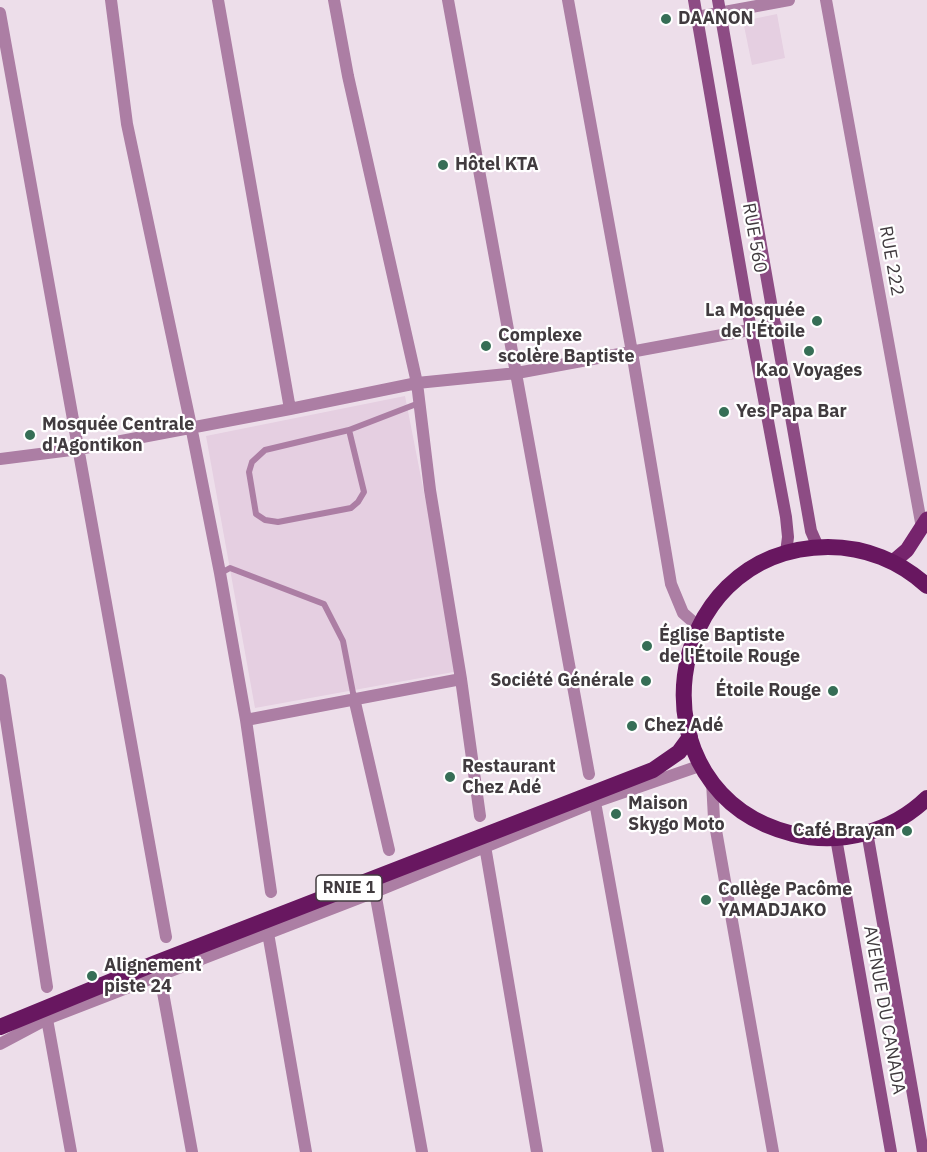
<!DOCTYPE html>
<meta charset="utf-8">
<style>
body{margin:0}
canvas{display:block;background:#eddeea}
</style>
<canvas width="927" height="1152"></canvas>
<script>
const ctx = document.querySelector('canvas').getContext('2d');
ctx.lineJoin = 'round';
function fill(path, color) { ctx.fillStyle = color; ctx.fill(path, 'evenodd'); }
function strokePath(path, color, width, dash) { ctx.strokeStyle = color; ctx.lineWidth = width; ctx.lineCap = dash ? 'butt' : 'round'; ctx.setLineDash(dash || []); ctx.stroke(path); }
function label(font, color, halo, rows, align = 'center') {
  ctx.font = font + ' "IBM Plex Sans",sans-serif'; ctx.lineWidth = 4.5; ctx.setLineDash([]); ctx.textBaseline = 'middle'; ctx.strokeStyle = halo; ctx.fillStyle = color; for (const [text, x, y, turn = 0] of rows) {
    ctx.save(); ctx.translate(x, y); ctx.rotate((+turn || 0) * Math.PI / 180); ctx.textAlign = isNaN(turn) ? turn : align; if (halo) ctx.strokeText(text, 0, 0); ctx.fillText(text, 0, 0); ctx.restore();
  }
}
fill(new Path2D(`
 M777 14 785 58 752 65 743 21Z
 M405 396 459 671 255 708 206 436Z`), '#e5cfe1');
strokePath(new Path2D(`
 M349 430 364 492 358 502 351 508 278 522 265 520 256 514 249 472 252 462 265 450 349 430 419 403
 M221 573 230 568 324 604 343 641 354 698`), '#ac7ea4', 6);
strokePath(new Path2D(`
 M111 0 127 124 191 426 220 573 246 720 271 892
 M218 0 290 409
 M334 0 348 76 417 383 430 490 461 679 480 816
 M448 0 589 774
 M568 0 632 352 671 584 683 613 699 627
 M826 0 922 528
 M0 13 166 937
 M697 17 789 0
 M0 459 79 449 290 409 417 383 517 373 776 325
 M0 680 47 987
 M354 698 389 850
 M246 720 461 679
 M712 781 714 819 773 1152
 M595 802 658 1152
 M485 846 537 1152
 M375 892 422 1152
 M268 933 306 1152
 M160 976 192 1152
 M47 1019 71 1152
 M0 1044 47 1019 375 892 595 802 702 765`), '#ac7ea4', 12);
strokePath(new Path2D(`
 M694 0 751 330 786 517 788 537 786 553
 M718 0 811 531 818 547
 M867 832 923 1152
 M836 838 891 1152`), '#8d4c84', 12);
strokePath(new Path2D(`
 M893 562 907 550 927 519`), '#76246d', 15);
strokePath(new Path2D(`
 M927 586C900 561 865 547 828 547 658 549 628 793 793 834 840 846 892 832 927 798
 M0 1027 156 963 653 770 679 752 690 737`), '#681760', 16);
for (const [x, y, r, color] of [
 [666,19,6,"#366e56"],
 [443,165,6,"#366e56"],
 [817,321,6,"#366e56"],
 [486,346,6,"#366e56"],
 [809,351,6,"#366e56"],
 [724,412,6,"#366e56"],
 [30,435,6,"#366e56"],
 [647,646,6,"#366e56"],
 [646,681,6,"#366e56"],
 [833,691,6,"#366e56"],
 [632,726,6,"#366e56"],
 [450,777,6,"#366e56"],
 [616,814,6,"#366e56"],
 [907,831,6,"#366e56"],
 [706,900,6,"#366e56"],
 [92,976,6,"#366e56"]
]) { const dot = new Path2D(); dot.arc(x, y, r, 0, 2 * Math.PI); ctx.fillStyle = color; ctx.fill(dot); strokePath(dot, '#fff', 2); }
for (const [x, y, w] of [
 [349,888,66]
]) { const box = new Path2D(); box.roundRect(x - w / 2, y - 13, w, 26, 4.5); ctx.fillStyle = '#fff'; ctx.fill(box); strokePath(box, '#413b3f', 1.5); }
label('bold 16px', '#413b3f', null, [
 ["RNIE 1",349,888]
]);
label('bold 18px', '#413b3f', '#fff', [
 ["DAANON",678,19],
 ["Hôtel KTA",455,165],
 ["La Mosquée",805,311,"right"],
 ["de l'Étoile",805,332,"right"],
 ["Complexe",498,336],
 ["scolère Baptiste",498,357],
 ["Kao Voyages",809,371,"center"],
 ["Yes Papa Bar",736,412],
 ["Mosquée Centrale",42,425],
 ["d'Agontikon",42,446],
 ["Église Baptiste",659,636],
 ["de l'Étoile Rouge",659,657],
 ["Société Générale",634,681,"right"],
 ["Étoile Rouge",821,691,"right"],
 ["Chez Adé",644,726],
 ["Restaurant",462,767],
 ["Chez Adé",462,788],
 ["Maison",628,804],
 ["Skygo Moto",628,825],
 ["Café Brayan",895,831,"right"],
 ["Collège Pacôme",718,890],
 ["YAMADJAKO",718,911],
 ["Alignement",104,966],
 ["piste 24",104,987]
], 'left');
label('18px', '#413b3f', '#fff', [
 ["RUE 560",754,238,80],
 ["RUE 222",891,261,80],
 ["AVENUE DU CANADA",884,1010,80]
]);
</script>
